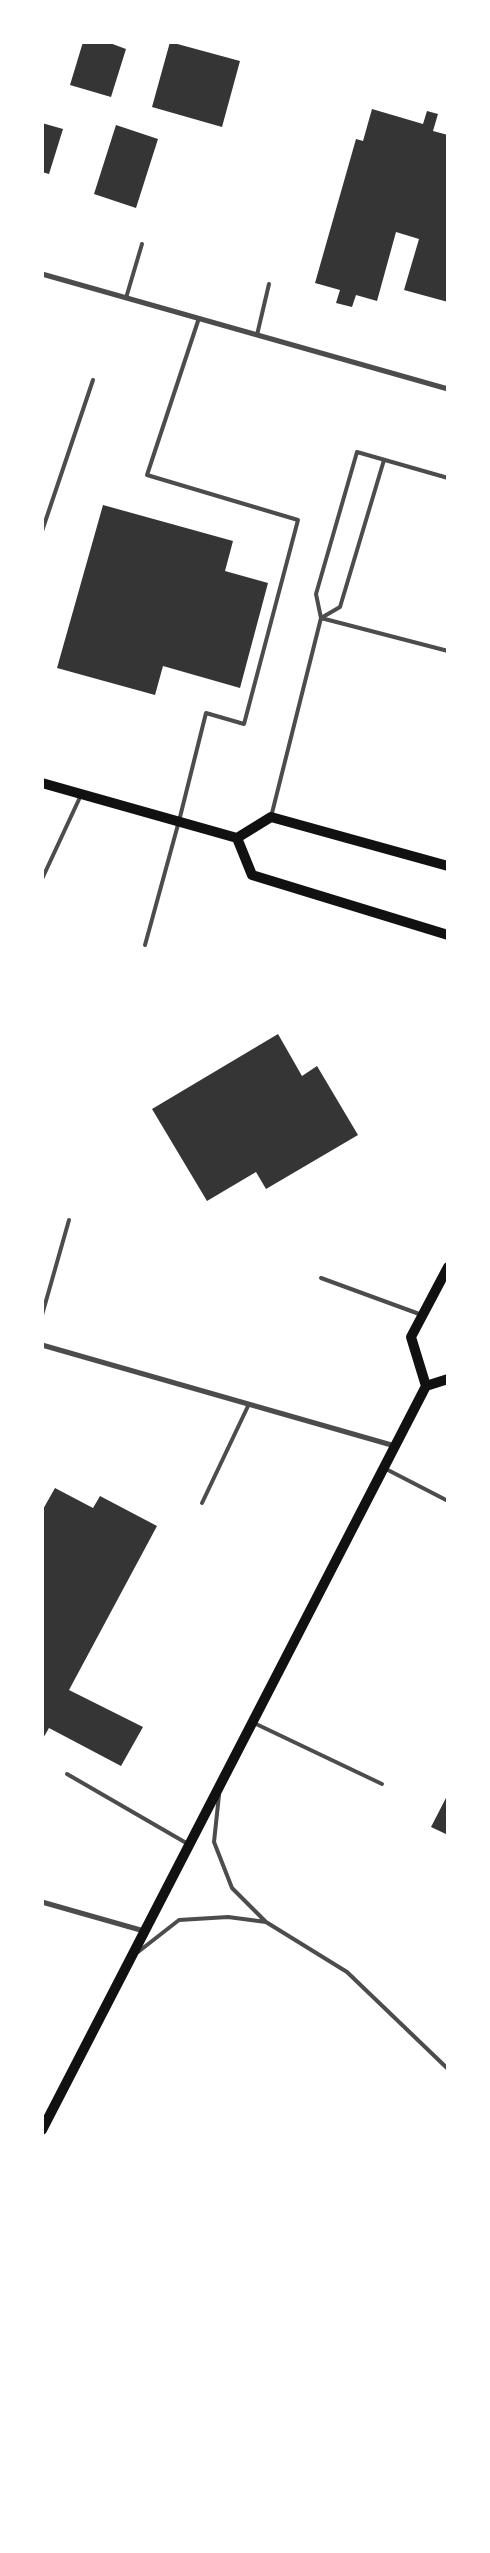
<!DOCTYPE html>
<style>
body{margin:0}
#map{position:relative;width:490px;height:2553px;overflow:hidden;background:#fff;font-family:"Libre Baskerville",serif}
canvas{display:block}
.frame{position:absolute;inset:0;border:44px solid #fff;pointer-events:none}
</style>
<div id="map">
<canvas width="490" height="2553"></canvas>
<div class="frame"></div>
</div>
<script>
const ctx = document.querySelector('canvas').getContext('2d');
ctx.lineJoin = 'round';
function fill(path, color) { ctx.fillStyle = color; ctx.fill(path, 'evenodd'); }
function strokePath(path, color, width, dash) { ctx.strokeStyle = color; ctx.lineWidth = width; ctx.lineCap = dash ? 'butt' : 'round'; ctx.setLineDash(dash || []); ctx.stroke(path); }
fill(new Path2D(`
 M83 42H107L126 49 111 97 70 85Z
 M170 42 240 61 222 127 152 107Z
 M372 109 423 124 427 111 438 114 433 131 448 135V302L404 290 419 239 396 232 377 301 356 295 352 307 336 303 340 290 315 283 356 139 363 141Z
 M42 123 63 129 49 174 42 172Z
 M116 125 158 139 136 208 94 194Z
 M103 505 233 541 225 571 268 583 240 688 163 666 155 695 57 668Z
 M278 1034 302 1076 317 1066 358 1135 266 1189 256 1172 207 1201 152 1109Z
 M55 1488 93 1508 100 1496 157 1526 69 1690 143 1727 121 1766 49 1728 42 1740V1511Z
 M448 1794V1835L431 1827Z`), '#353535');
strokePath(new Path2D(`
 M126 298 142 244
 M257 335 269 284
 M384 460 340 607 321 618 316 594 357 452 448 478
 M42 531 93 380
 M271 817 321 618 448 651
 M42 879 81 795
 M145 945 179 821 206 713 244 724 298 520 147 475 199 318
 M321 1278 422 1315
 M42 1315 69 1220
 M386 1469 448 1501
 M202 1503 249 1404
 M254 1723 382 1784
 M67 1774 188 1844
 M219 1795 214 1842 232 1888 266 1922 347 1972 448 2069
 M138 1952 179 1920 228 1917 266 1922`), '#4c4c4c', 4);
strokePath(new Path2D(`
 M42 274 448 389
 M42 1345 395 1446
 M42 1902 144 1931`), '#4c4c4c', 5);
strokePath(new Path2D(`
 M42 783 237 838 271 817 448 866
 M237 838 252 875 448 935
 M426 1386 448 1379
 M42 2130 426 1386 411 1337 448 1267`), '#111', 10);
</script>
